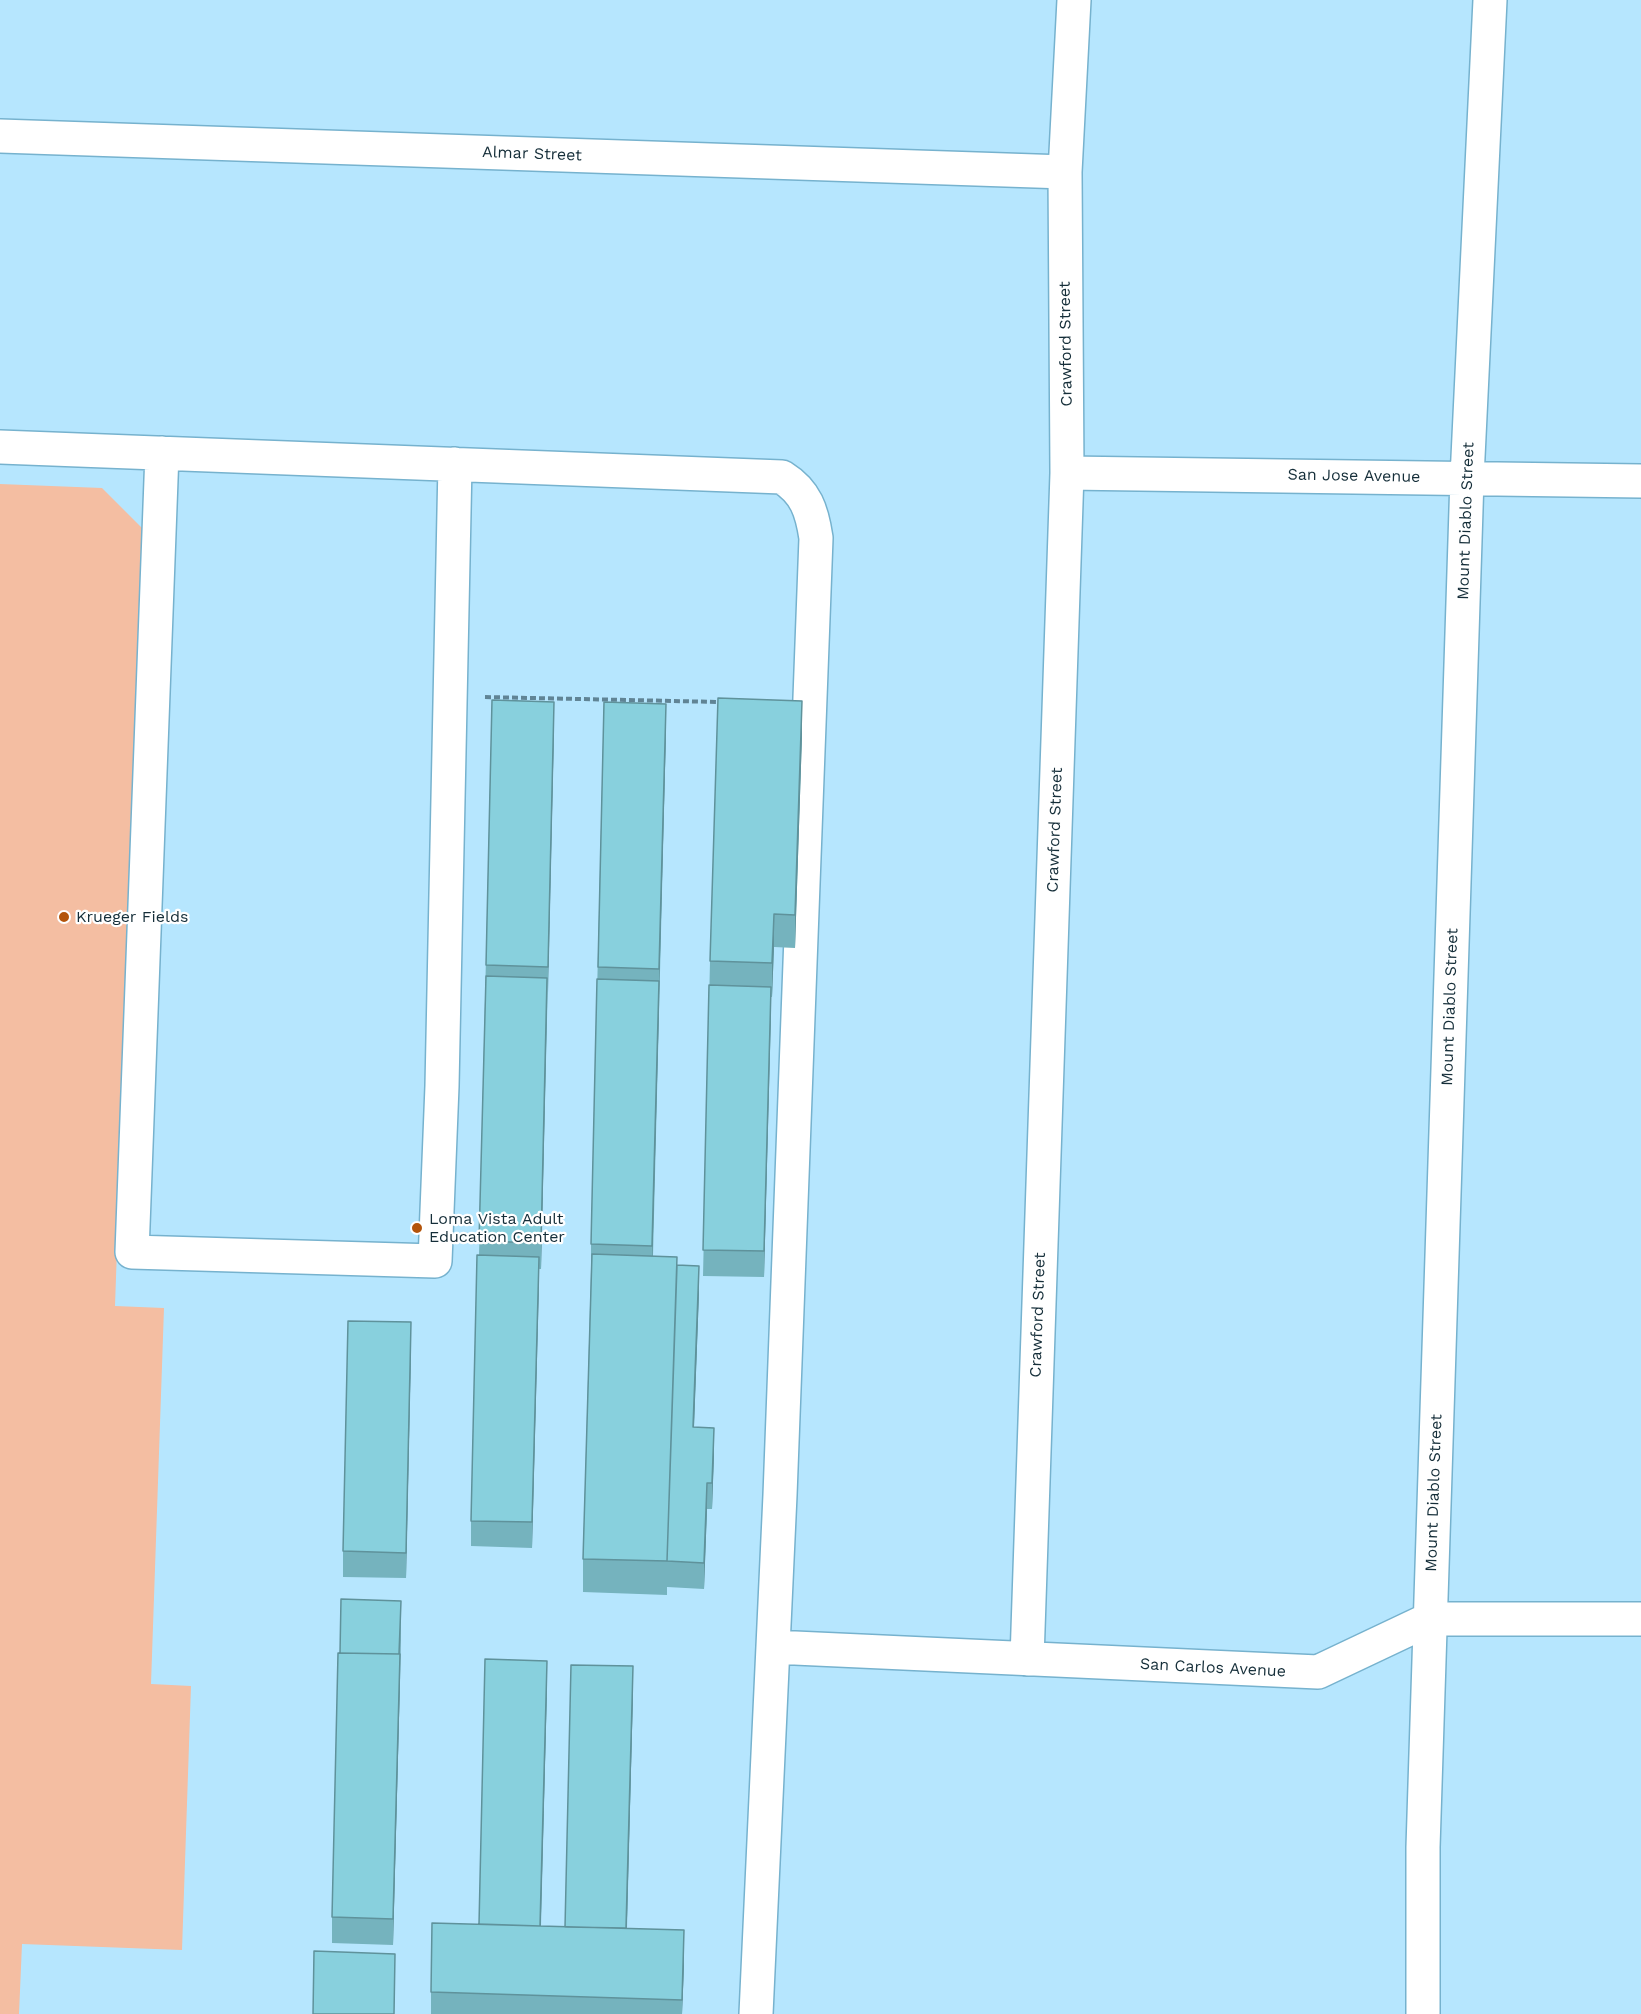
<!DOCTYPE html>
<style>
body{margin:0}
canvas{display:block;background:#b6e6fe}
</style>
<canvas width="1641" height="2014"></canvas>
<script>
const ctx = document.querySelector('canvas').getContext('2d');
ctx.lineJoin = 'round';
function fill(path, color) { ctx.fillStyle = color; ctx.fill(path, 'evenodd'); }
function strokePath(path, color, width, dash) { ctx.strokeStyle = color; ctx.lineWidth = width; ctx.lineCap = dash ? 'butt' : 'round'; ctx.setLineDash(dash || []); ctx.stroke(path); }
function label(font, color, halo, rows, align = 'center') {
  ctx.font = font + ' "Work Sans",sans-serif'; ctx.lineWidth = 4.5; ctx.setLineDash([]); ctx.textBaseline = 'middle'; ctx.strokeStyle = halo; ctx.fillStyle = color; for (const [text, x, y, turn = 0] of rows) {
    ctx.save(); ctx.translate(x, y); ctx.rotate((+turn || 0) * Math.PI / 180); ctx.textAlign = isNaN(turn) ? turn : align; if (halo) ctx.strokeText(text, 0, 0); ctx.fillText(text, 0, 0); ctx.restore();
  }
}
fill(new Path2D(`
 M0 484 102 488 142 528 115 1306 164 1308 151 1684 191 1686 182 1950 22 1944 19 2014H0Z`), '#f4bea2');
const minor = new Path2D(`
 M0 136 1065 172
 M0 447 782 477C806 492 812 511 816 538L780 1495 756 2014
 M162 453 132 1252 435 1261 442 1086 455 464
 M1067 473 1641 481
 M773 1647 1318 1672 1430 1619H1641
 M1027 1659 1067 473 1065 172 1074 0
 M1423 2014V1847L1467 478 1490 0`);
strokePath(minor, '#76b2ce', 36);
strokePath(new Path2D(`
 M485 697 721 702`), '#608495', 4, [6, 3]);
strokePath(minor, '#fff', 33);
fill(new Path2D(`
 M492 700 554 728 541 1269H539L532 1548 471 1546V1521L479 1256Z
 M604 702 666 730 653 1256 677 1265 699 1292 694 1427 714 1454 712 1509H707L704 1589 667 1587V1595L583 1592V1559L591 1270V1244Z
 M802 735 795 948 774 947 772 997H771L764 1277 703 1276 710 961Z
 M411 1348 406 1578 343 1577V1551Z
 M401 1601 400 1680 393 1945 332 1943V1917Z
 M547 1686 541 1926H565L633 1692 627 1928 684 1964 682 2014H431V1992L479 1924Z`), '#75b3be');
fill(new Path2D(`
 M802 701V735L795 948V915Z
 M554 702V728L548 993V967Z
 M666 704V730L659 995V969Z
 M774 914V947L772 997V963Z
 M547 978V1004L541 1269V1243Z
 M659 981V1007L652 1271V1246Z
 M771 987V1013L764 1277V1251Z
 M539 1257V1283L532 1548V1522Z
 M699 1266V1292L693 1453V1427Z
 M411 1322V1348L406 1578V1553Z
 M714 1428V1454L712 1509V1483Z
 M707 1483V1509L704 1589V1563Z
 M401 1601 400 1680 393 1945V1919Z
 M547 1661V1686L540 1951V1926Z
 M633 1666V1692L626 1957V1931Z
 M684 1930V1964L682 2014V2000Z`), '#5f929b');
const building = new Path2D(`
 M718 698 802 701 795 915 774 914 772 963 710 961Z
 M492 700 554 702 548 967 486 965Z
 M604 702 666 704 659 969 598 967Z
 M486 976 547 978 541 1243 479 1241Z
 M597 979 659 981 652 1246 591 1244Z
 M709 985 771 987 764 1251 703 1250Z
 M592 1254 677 1257 667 1561 583 1559Z
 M477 1255 539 1257 532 1522 471 1521Z
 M677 1265 699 1266 693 1427 714 1428 712 1483H707L704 1563 667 1561Z
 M348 1321 411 1322 406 1553 343 1551Z
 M341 1599 401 1601 399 1654 340 1653Z
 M338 1653 400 1654 393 1919 332 1917Z
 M485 1659 547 1661 540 1926 479 1924Z
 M571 1665 633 1666 626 1928 565 1927Z
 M432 1923 684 1930 682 2000 431 1992Z
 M314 1951 395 1954 394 2014H313Z`);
fill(building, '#88d0dd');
strokePath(building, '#5f929b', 1.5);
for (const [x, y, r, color] of [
 [64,917,6,"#b3540b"],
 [417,1228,6,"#b3540b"]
]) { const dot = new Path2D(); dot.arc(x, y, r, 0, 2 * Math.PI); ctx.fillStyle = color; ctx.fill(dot); strokePath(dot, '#fff', 2); }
label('16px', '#152e39', '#fff', [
 ["Almar Street",532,154,2],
 ["Crawford Street",1066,344,-91],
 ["San Jose Avenue",1354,476,1],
 ["Mount Diablo Street",1466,521,-88],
 ["Crawford Street",1055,830,-88],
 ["Mount Diablo Street",1450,1007,-88],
 ["Crawford Street",1038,1315,-88],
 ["Mount Diablo Street",1434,1493,-88],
 ["San Carlos Avenue",1213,1668,3]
]);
label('16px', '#152e39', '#fff', [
 ["Krueger Fields",76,917],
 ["Loma Vista Adult",429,1219],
 ["Education Center",429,1237]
], 'left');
</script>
